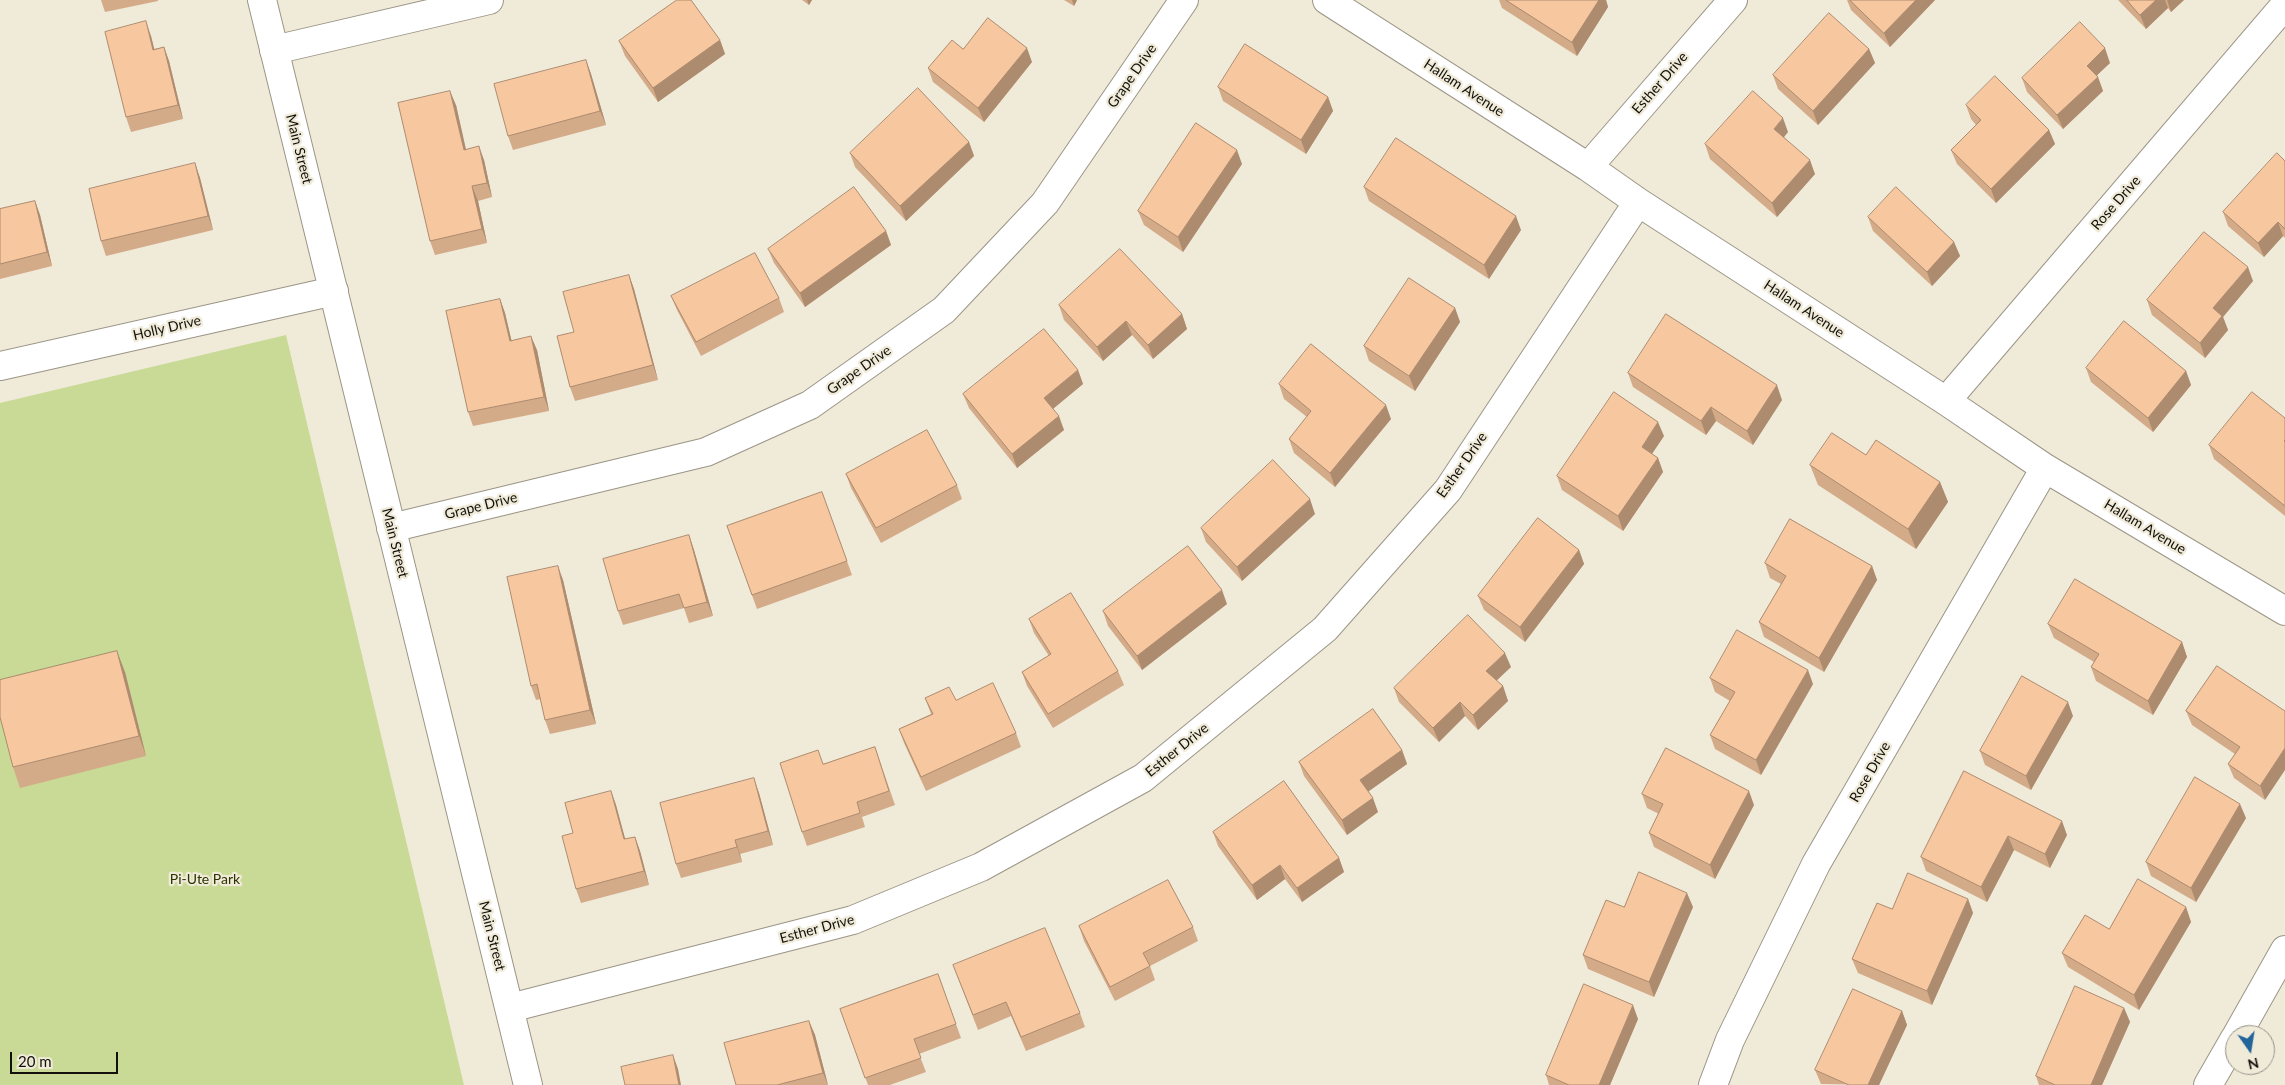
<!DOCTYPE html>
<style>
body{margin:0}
#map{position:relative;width:2285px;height:1085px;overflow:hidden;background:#f0ead9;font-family:Lato,sans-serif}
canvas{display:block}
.north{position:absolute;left:2225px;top:1025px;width:50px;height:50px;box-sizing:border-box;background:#f0ead9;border:1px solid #979386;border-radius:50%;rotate:167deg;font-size:14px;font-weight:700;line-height:20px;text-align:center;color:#11100a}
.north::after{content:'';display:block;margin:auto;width:18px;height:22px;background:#22659a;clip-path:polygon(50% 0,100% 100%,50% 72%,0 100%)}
.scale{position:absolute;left:10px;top:1052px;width:108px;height:22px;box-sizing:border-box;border:2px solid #11100a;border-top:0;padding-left:6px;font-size:15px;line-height:18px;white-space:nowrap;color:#11100a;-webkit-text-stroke:4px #f0ead9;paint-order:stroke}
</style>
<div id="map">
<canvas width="2285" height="1085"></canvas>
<div class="north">N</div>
<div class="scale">20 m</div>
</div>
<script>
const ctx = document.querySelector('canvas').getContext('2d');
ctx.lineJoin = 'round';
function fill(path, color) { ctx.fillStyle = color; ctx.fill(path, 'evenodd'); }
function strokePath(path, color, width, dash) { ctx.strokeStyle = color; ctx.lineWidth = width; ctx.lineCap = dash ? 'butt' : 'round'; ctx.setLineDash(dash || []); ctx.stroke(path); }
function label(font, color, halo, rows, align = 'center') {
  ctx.font = font + ' Lato,sans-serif'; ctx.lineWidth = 4.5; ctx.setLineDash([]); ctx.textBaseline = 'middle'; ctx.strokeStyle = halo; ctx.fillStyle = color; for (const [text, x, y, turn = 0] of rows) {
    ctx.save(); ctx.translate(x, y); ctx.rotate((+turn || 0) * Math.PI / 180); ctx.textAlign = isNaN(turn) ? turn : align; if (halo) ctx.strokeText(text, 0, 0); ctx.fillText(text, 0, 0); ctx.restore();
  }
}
fill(new Path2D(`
 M286 335 464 1085H0V403Z`), '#c9da97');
const street = new Path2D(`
 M1327 0 1588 167 1638 202 1946 401 2045 468 2285 611
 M274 50 489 0
 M1588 167 1733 0
 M0 366 334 291
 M1946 401 2285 5
 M391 528 706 452 810 405 944 310 1045 203 1184 0
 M510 1008 853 920 981 867 1143 778 1325 629 1448 490 1638 202
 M2237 1035 2285 950
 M1713 1085 1730 1040 1816 864 2045 468
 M2208 1085 2235 1038`);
const secondary = new Path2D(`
 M262 0 528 1085`);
strokePath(street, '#9b9586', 30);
strokePath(secondary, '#9b9586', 30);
strokePath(street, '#fff', 28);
strokePath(secondary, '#fff', 28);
fill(new Path2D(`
 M101 0H158V1L105 12Z
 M802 0H812L809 5Z
 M1064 0H1077L1074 6Z
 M1499 0H1606L1608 7 1577 56 1502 8Z
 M1847 0H1935L1890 47 1851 10Z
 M2118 0H2184L2171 12 2168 8 2146 29Z
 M151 36 154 49 164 47 169 61 183 119 131 132 126 117Z
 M720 40 725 54 658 102 625 56 619 41Z
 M963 49 1032 62 984 122 933 82 928 68Z
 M1869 49 1875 63 1818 125 1778 89 1773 75Z
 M586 60 591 74 606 125 513 150 508 136Z
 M2110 63 2097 75 2103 91 2063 129 2027 92 2022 78Z
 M1218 87 1328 97 1333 111 1306 154 1223 101Z
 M456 105 466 149 484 160 492 197 478 201 487 243 435 255 430 241Z
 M1966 105 2049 130 2055 144 1996 203 1957 164 1951 150 1976 125 1971 119Z
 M1788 132 1784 137 1815 174 1777 217 1710 159 1705 144Z
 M969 142 974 156 906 221 855 167 850 153Z
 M2285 161V238L2283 236 2264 257 2228 226 2223 212Z
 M195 163 200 178 213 230 106 256 101 241Z
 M1242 164 1183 252 1144 225 1138 211Z
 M1364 187 1521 230 1489 279 1369 201Z
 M35 201 40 215 52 266 0 279V209Z
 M1868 217 1954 242 1960 256 1932 286 1873 231Z
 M886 231 891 245 805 307 774 263 768 249Z
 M629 275 634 289 658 380 575 401 570 387 574 332Z
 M2253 281 2223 317 2228 330 2205 358 2152 315 2147 300Z
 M671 296 779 298 784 312 701 356 677 310Z
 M500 299 505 313 511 340 537 350 549 411 473 426 468 412Z
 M1059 305 1182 314 1187 329 1153 359 1132 335 1103 361 1064 320Z
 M1455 308 1460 322 1415 391 1369 361 1364 346Z
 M2086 368 2186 371 2191 385 2153 432 2091 382Z
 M1078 370 1083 384 1053 409 1064 430 1017 468 969 408 963 394Z
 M1628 373 1782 400 1753 445 1716 421 1706 435 1633 387Z
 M1279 384 1391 419 1335 487 1294 453 1289 439 1307 417 1284 399Z
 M2285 418V516L2214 459 2209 445Z
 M1664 436 1652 454 1658 458 1663 472 1623 531 1562 490 1557 476Z
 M1810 465 1940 482 1948 502 1916 549 1818 485Z
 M846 474 957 485 962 499 881 543 851 488Z
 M822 492 852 575 757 609 727 526Z
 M1315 514 1242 581 1206 542 1201 528Z
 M689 535 694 550 713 616 689 623 684 608 623 625 618 611Z
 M1579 550 1584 564 1525 642 1484 610 1478 596Z
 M1765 563 1872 566 1877 580 1824 672 1764 637 1759 622 1781 584 1770 578Z
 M563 580 596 724 550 734 545 720 541 699 536 700 531 686Z
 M1227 604 1142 670 1108 626 1103 611Z
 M1029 619 1118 671 1124 685 1053 728 1027 686 1022 672 1049 656 1034 633Z
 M2048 624 2182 642 2187 657 2153 715 2096 681 2091 667 2094 662 2054 638Z
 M2217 666 2265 800 2234 778 2228 764 2235 754 2192 725 2186 711Z
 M1511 667 1496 680 1503 686 1508 701 1478 730 1465 716 1439 742 1399 702 1394 688Z
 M125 672 146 756 20 788 13 767Z
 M1710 678 1813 684 1761 775 1715 749 1710 735 1730 701 1715 692Z
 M925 698 956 700 1016 733 1021 747 926 791 904 743 899 729 931 714Z
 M2073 716 2031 790 1985 765 1980 751Z
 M875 747 895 805 862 817 865 827 807 846 802 832 823 764Z
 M1402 750 1407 764 1368 791 1378 812 1347 835 1304 776 1299 762Z
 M1964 771 2067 835 2050 868 2014 850 1987 902 1926 871 1921 857Z
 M611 791 616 805 625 839 635 837 640 851 649 885 581 903 576 889 573 833Z
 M759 793 773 845 740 854 742 862 681 878 676 864Z
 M1642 794 1754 805 1715 879 1654 847 1649 833 1659 814 1647 808Z
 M2246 818 2196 902 2151 876 2146 862Z
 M1213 832 1339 858 1344 872 1302 902 1285 879 1257 900 1218 846Z
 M1968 899 1973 913 1932 1005 1858 973 1852 959 1892 909Z
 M1624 907H1693L1654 997 1588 969 1583 955Z
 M2186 907 2191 922 2139 1010 2068 967 2062 953Z
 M1079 926 1193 927 1198 941 1150 966 1155 980 1115 1001 1084 941Z
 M953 965 1080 1013 1085 1027 1026 1051 1011 1016 978 1030Z
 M938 974 961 1038 919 1054 926 1072 890 1085H868L840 1009Z
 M2124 1008 2130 1022 2102 1085H2039L2036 1076Z
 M1902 1011 1907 1025 1879 1085 1821 1084 1815 1070Z
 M1638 1019 1610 1085H1549L1546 1075Z
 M809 1021 815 1035 828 1085H736Z`), '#d4ab89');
fill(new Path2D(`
 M807 0H812L809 5Z
 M1072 0H1077L1074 6Z
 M1599 0H1606L1608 7 1577 56 1572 42Z
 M1916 0H1935L1890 47 1884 33Z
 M2156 0H2165L2168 8 2146 29 2140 15Z
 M2167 0H2184L2171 12Z
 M146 21 151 36 158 64 153 50Z
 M720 40 725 54 658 102 653 88Z
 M164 47 169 61 183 119 178 105Z
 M1027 48 1032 62 984 122 978 108Z
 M2105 48 2110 63 2092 80 2087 66Z
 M1869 49 1875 63 1818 125 1813 111Z
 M586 60 591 74 606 125 600 111Z
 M2098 77 2103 91 2063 129 2057 115Z
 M450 91 456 105 469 164 464 150Z
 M1328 97 1333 111 1306 154 1301 140Z
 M1783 118 1788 132 1779 143 1774 129Z
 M2049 130 2055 144 1996 203 1991 189Z
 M969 142 974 156 906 221 900 206Z
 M479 146 484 160 492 197 487 183Z
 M1237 150 1242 164 1183 252 1178 237Z
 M1810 160 1815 174 1777 217 1772 203Z
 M195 163 200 178 213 230 208 216Z
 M472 186 478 201 487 243 482 229Z
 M35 201 40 215 52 266 47 252Z
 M1516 216 1521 230 1489 279 1484 265Z
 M2278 222 2283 236 2264 257 2258 243Z
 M886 231 891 245 805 307 800 293Z
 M1954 242 1960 256 1932 286 1927 272Z
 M2248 267 2253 281 2223 317 2228 330 2205 358 2200 343 2213 308Z
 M629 275 634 289 658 380 653 365Z
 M500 299 505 313 515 355 510 341Z
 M1455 308 1460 322 1415 391 1409 376Z
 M1182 314 1187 329 1153 359 1148 345Z
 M1126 321 1132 335 1103 361 1097 347Z
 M531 336 537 350 549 411 544 397Z
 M1078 370 1083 384 1049 412 1044 398Z
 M2186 371 2191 385 2153 432 2148 418Z
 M1777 385 1782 400 1753 445 1747 431Z
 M1386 405 1391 419 1335 487 1330 473Z
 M1711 407 1716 421 1706 435 1701 421Z
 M1059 416 1064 430 1017 468 1012 454Z
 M1658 422 1664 436 1647 461 1642 447Z
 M1658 458 1663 472 1623 531 1618 516Z
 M1940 482 1948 502 1916 549 1908 529Z
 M1310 499 1315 514 1242 581 1237 567Z
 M689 535 694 550 713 616 707 602Z
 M1579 550 1584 564 1525 642 1520 627Z
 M558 566 563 580 596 724 590 710Z
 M1872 566 1877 580 1824 672 1819 658Z
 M1222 590 1227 604 1142 670 1137 656Z
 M2182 642 2187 657 2153 715 2148 701Z
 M117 651 125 672 146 756 139 736Z
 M1505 653 1511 667 1492 685 1486 671Z
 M1808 670 1813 684 1761 775 1756 760Z
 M1503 686 1508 701 1478 730 1473 715Z
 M1460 702 1465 716 1439 742 1433 728Z
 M2068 702 2073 716 2031 790 2026 776Z
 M2285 748V770L2265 800 2260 786Z
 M1402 750 1407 764 1365 794 1360 780Z
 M754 778 759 793 773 845 768 831Z
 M611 791 616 805 629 853 624 839Z
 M1749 791 1754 805 1715 879 1710 865Z
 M1373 798 1378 812 1347 835 1342 820Z
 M2240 804 2246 818 2196 902 2191 888Z
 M2062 821 2067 835 2050 868 2045 854Z
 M2008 836 2014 850 1987 902 1981 887Z
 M635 837 640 851 649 885 644 871Z
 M735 840 740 854 742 862 737 847Z
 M1339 858 1344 872 1302 902 1297 888Z
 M1280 865 1285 879 1257 900 1252 885Z
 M1687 893 1693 907 1654 997 1649 982Z
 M1968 899 1973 913 1932 1005 1927 991Z
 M2186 907 2191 922 2139 1010 2134 995Z
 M1633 1005 1638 1019 1610 1085H1599Z
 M2124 1008 2130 1022 2102 1085H2091Z
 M1902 1011 1907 1025 1879 1085H1868Z
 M809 1021 815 1035 828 1085 823 1073Z
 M673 1055 678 1069 681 1085H679Z`), '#ad8b6f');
const building = new Path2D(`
 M677 0H691L720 40 653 88 619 41Z
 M1506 0H1599L1572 42Z
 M1850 0H1916L1884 33Z
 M2127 0H2156L2140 15Z
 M1829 13 1869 49 1813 111 1773 75Z
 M988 18 1027 48 978 108 928 68 952 40 963 49Z
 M146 21 153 50 164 47 178 105 126 117 105 32Z
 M2080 22 2105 48 2087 66 2098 77 2057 115 2022 78Z
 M1245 44 1328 97 1301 140 1218 87Z
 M586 60 600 111 508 136 494 84Z
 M1995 76 2049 130 1991 189 1951 150 1981 120 1966 105Z
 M918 88 969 142 900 206 850 153Z
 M450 91 464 150 479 146 487 183 472 186 482 229 430 241 398 103Z
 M1753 91 1783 118 1774 129 1810 160 1772 203 1705 144Z
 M1196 123 1237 150 1178 237 1138 211Z
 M1396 138 1516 216 1484 265 1364 187Z
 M2277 153 2285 161V229L2278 222 2258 243 2223 212Z
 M195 163 208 216 101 241 89 189Z
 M854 187 886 231 800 293 768 249Z
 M1896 187 1954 242 1927 272 1868 217Z
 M35 201 47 252 0 264V209Z
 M2204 232 2248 267 2213 308 2222 316 2200 343 2147 300Z
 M1120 249 1182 314 1148 345 1126 321 1097 347 1059 305Z
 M755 253 779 298 696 342 671 296Z
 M629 275 653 365 570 387 557 336 574 332 563 292Z
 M1409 278 1455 308 1409 376 1364 346Z
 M500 299 510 341 531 336 544 397 468 412 446 311Z
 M1666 314 1777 385 1747 431 1711 407 1701 421 1628 373Z
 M2124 321 2186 371 2148 418 2086 368Z
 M1044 329 1078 370 1044 398 1059 416 1012 454 963 394Z
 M1311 344 1386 405 1330 473 1289 439 1311 411 1279 384Z
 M1614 392 1658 422 1642 447 1658 458 1618 516 1557 476Z
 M2252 392 2285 418V440L2284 441 2285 442V506L2209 445Z
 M927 430 957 485 876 528 846 474Z
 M1832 433 1866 455 1876 440 1940 482 1908 529 1810 465Z
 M1273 460 1310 499 1237 567 1201 528Z
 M822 492 847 561 752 595 727 526Z
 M1538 518 1579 550 1520 627 1478 596Z
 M1790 519 1872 566 1819 658 1759 622 1786 576 1765 563Z
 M689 535 707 602 684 608 679 594 618 611 603 559Z
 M1188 546 1222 590 1137 656 1103 611Z
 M558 566 590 710 545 720 537 684 531 686 507 577Z
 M2075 579 2182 642 2148 701 2091 667 2099 654 2048 624Z
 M1071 593 1118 671 1048 714 1022 672 1051 654 1029 619Z
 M1468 615 1505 653 1486 671 1503 686 1473 715 1460 702 1433 728 1394 688Z
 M1737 630 1808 670 1756 760 1710 735 1735 692 1710 678Z
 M117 651 139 736 13 767 0 717V680Z
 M2217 666 2285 711V748L2260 786 2228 764 2240 747 2186 711Z
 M2022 676 2068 702 2026 776 1980 751Z
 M993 683 1016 733 921 777 899 729 933 714 925 698 949 687 956 700Z
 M1373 709 1402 750 1360 780 1373 798 1342 820 1299 762Z
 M875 747 889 791 857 802 860 813 802 832 780 763 818 750 823 764Z
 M1666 748 1749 791 1710 865 1649 833 1663 804 1642 794Z
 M1964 771 2062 821 2045 854 2008 836 1981 887 1921 857Z
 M2195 777 2240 804 2191 888 2146 862Z
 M754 778 768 831 735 840 737 847 676 864 660 803Z
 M1284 781 1339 858 1297 888 1280 865 1252 885 1213 832Z
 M611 791 624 839 635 837 644 871 576 889 562 836 573 833 565 803Z
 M1639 872 1687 893 1649 982 1583 955 1606 900 1624 907Z
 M1908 873 1968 899 1927 991 1852 959 1877 903 1892 909Z
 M2138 879 2186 907 2134 995 2062 953 2085 915 2109 929Z
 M1168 880 1193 927 1143 953 1150 966 1110 987 1079 926Z
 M1045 928 1080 1013 1021 1037 1006 1002 973 1015 953 965Z
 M938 974 956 1024 914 1039 921 1058 865 1078 840 1009Z
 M1584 984 1633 1005 1599 1085H1569L1546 1075Z
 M2075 986 2124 1008 2091 1085H2055L2036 1076Z
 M1853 989 1902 1011 1868 1085H1849L1815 1070Z
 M809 1021 823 1073 777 1085H736L724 1043Z
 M673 1055 679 1085H625L621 1067Z`);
fill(building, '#f7c79f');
strokePath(building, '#ad8b6f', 1);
label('14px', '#11100a', '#f0ead9', [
 ["Grape Drive",1132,76,-55],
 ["Esther Drive",1660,83,-49],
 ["Hallam Avenue",1464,88,33],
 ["Main Street",299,149,76],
 ["Rose Drive",2116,203,-49],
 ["Hallam Avenue",1804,309,33],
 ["Holly Drive",167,328,-13],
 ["Grape Drive",859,370,-35],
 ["Esther Drive",1462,465,-55],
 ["Grape Drive",481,506,-14],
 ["Hallam Avenue",2145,527,31],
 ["Main Street",395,543,76],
 ["Esther Drive",1177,750,-39],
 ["Rose Drive",1870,772,-60],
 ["Esther Drive",817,929,-15],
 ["Main Street",492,936,76]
]);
label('14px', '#2a3300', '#f0ead9', [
 ["Pi-Ute Park",205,879]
]);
</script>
